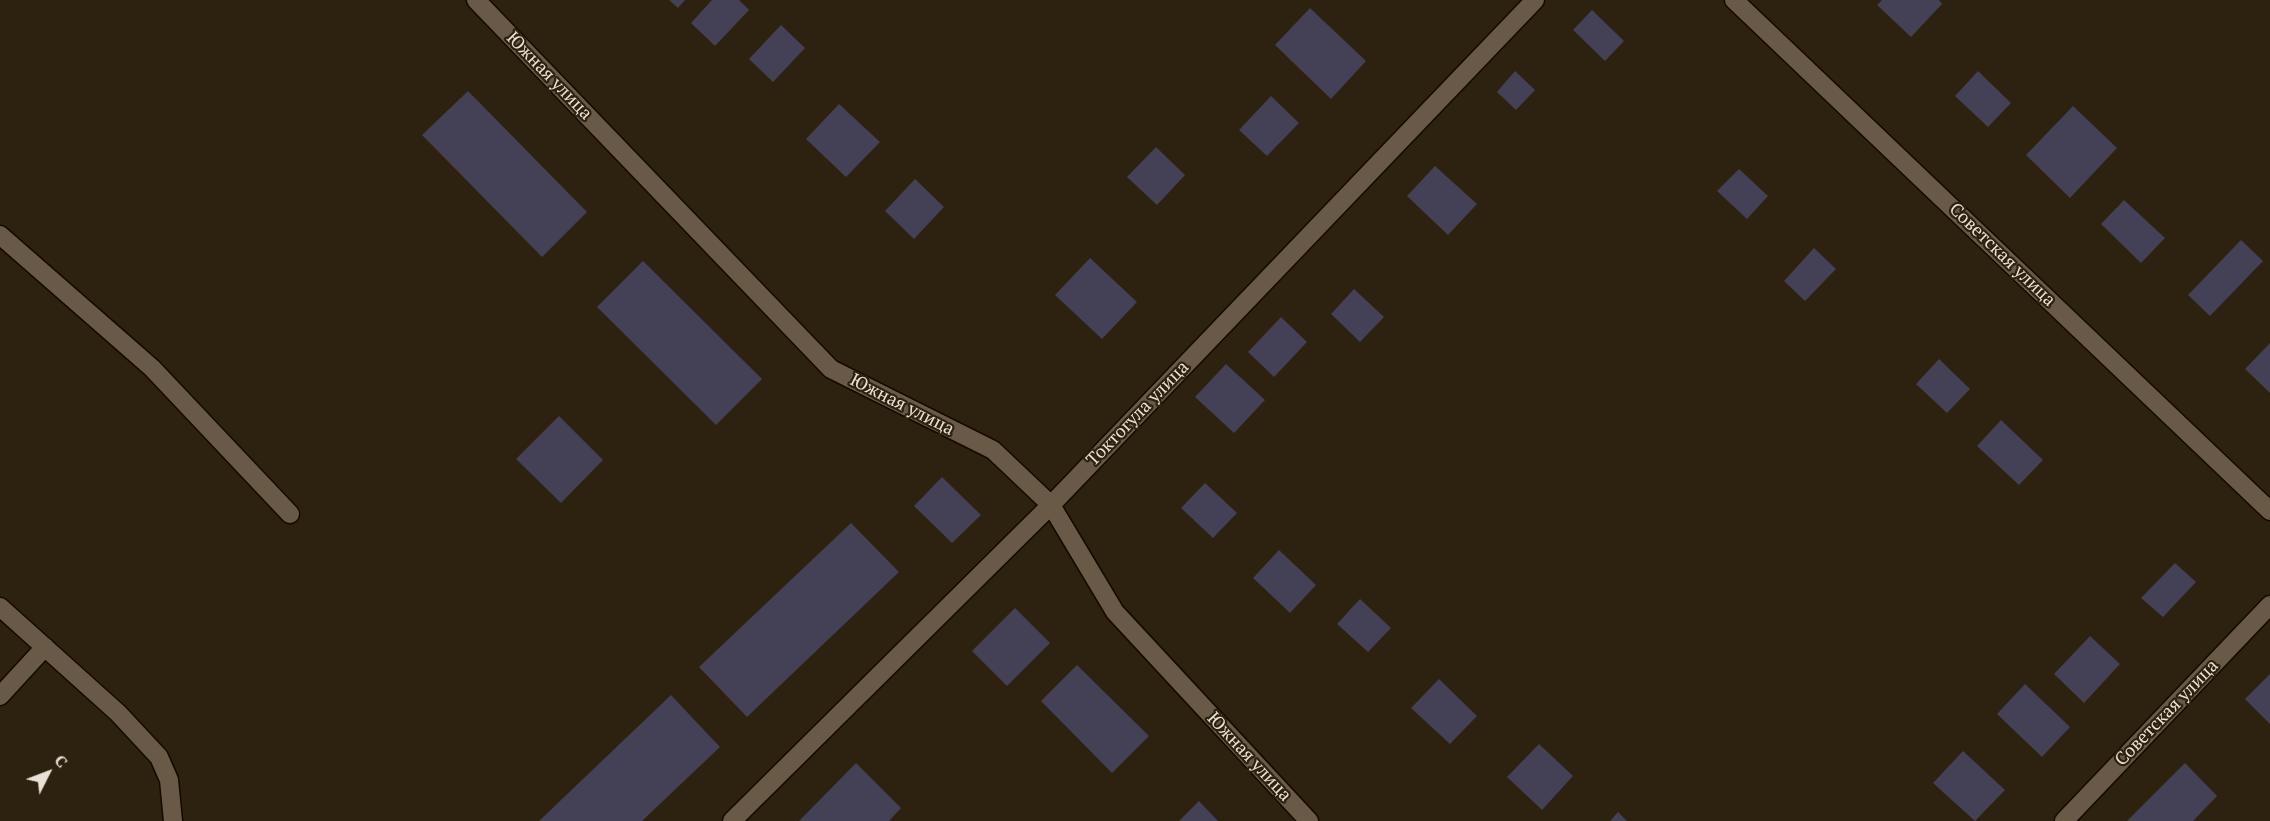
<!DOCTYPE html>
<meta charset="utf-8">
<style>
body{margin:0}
#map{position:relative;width:2270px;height:821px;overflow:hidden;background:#2d210f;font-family:"PT Serif",serif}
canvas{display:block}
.north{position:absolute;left:18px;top:743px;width:60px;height:60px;-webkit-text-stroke:4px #2d210f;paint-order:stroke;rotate:48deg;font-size:16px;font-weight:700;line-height:24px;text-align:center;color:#e9e1d5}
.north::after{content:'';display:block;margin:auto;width:21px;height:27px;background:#e9e1d5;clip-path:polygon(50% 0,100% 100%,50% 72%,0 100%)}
</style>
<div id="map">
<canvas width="2270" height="821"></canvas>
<div class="north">С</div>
</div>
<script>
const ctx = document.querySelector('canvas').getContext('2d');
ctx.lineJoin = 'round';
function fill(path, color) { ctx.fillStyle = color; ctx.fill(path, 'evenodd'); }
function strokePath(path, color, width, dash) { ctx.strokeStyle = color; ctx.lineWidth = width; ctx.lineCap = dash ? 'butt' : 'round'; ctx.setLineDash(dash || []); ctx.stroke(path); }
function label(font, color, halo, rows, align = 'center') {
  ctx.font = font + ' "PT Serif",serif'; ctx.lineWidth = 4.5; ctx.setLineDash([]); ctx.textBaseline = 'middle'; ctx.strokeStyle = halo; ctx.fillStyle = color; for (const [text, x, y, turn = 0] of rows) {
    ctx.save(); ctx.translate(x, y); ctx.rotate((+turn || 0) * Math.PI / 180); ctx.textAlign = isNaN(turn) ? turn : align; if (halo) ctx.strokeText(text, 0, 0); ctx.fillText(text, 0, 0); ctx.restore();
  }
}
fill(new Path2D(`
 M669 0H685L678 8Z
 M712 0H739L749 10 715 46 691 23Z
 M1882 0H1939L1942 4 1911 37 1877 5Z
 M1310 8 1366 61 1331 99 1275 45Z
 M1592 10 1624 41 1605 61 1573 30Z
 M781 25 805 48 773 82 749 59Z
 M1515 71 1535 90 1516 110 1497 92Z
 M1978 71 2011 103 1988 127 1955 96Z
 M468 91 587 212 542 257 422 135Z
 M1271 96 1299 123 1267 156 1239 130Z
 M839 104 880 142 846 177 806 139Z
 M2073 106 2117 148 2070 198 2026 155Z
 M1156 147 1185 175 1157 205 1127 177Z
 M1435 166 1477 204 1448 235 1407 196Z
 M1739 169 1768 196 1747 219 1717 191Z
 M915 179 944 207 914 239 885 211Z
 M2124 200 2165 238 2141 263 2101 224Z
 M2241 240 2263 261 2210 316 2188 295Z
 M1814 248 1836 269 1805 301 1784 281Z
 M1090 258 1137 302 1102 339 1055 295Z
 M643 261 762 379 716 425 597 307Z
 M1354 289 1384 317 1360 342 1331 314Z
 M1281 317 1307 342 1274 377 1248 352Z
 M2270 343V393L2245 369Z
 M1939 359 1970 389 1947 413 1916 384Z
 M1226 364 1265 400 1234 433 1195 397Z
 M559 416 603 460 561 503 516 459Z
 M2001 420 2043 460 2019 485 1977 446Z
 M942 477 981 515 952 543 914 506Z
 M1205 483 1237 513 1213 538 1181 508Z
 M851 523 899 572 747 717 699 667Z
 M1279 550 1316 585 1290 613 1253 578Z
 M2175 563 2196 582 2163 617 2141 598Z
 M1360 599 1391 628 1368 652 1337 624Z
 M1015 608 1050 643 1007 686 972 651Z
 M2090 636 2120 664 2084 703 2054 674Z
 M1077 665 1149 736 1112 773 1041 701Z
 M2270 674V724L2245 699Z
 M1439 679 1477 716 1450 744 1411 708Z
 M2025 684 2070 727 2042 757 1997 714Z
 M671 695 720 747 642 821H539Z
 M1539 744 1573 776 1542 810 1507 777Z
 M1963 751 2005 790 1975 821 1933 783Z
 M856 763 901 808 889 821H799Z
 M2185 763 2217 796 2193 821H2127Z
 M1199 801 1218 821H1179Z
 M1618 812 1627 821H1610Z`), '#444055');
const minor = new Path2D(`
 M476 0 831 369 993 450 1051 505 1115 612 1309 821
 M1734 0 2270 511
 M0 235 152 368 290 514
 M0 607 118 713 159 757 169 780 173 821
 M0 696 45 647
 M732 821 1051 505 1535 0
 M2064 821 2270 605`);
strokePath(minor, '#150a00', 21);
strokePath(minor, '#685a47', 18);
label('18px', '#e9e1d5', '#2d210f', [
 ["Южная улица",549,76,46],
 ["Советская улица",2002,255,44],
 ["Южная улица",902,405,27],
 ["Токтогула улица",1138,414,-46],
 ["Советская улица",2167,713,-46],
 ["Южная улица",1249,757,47]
]);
</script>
